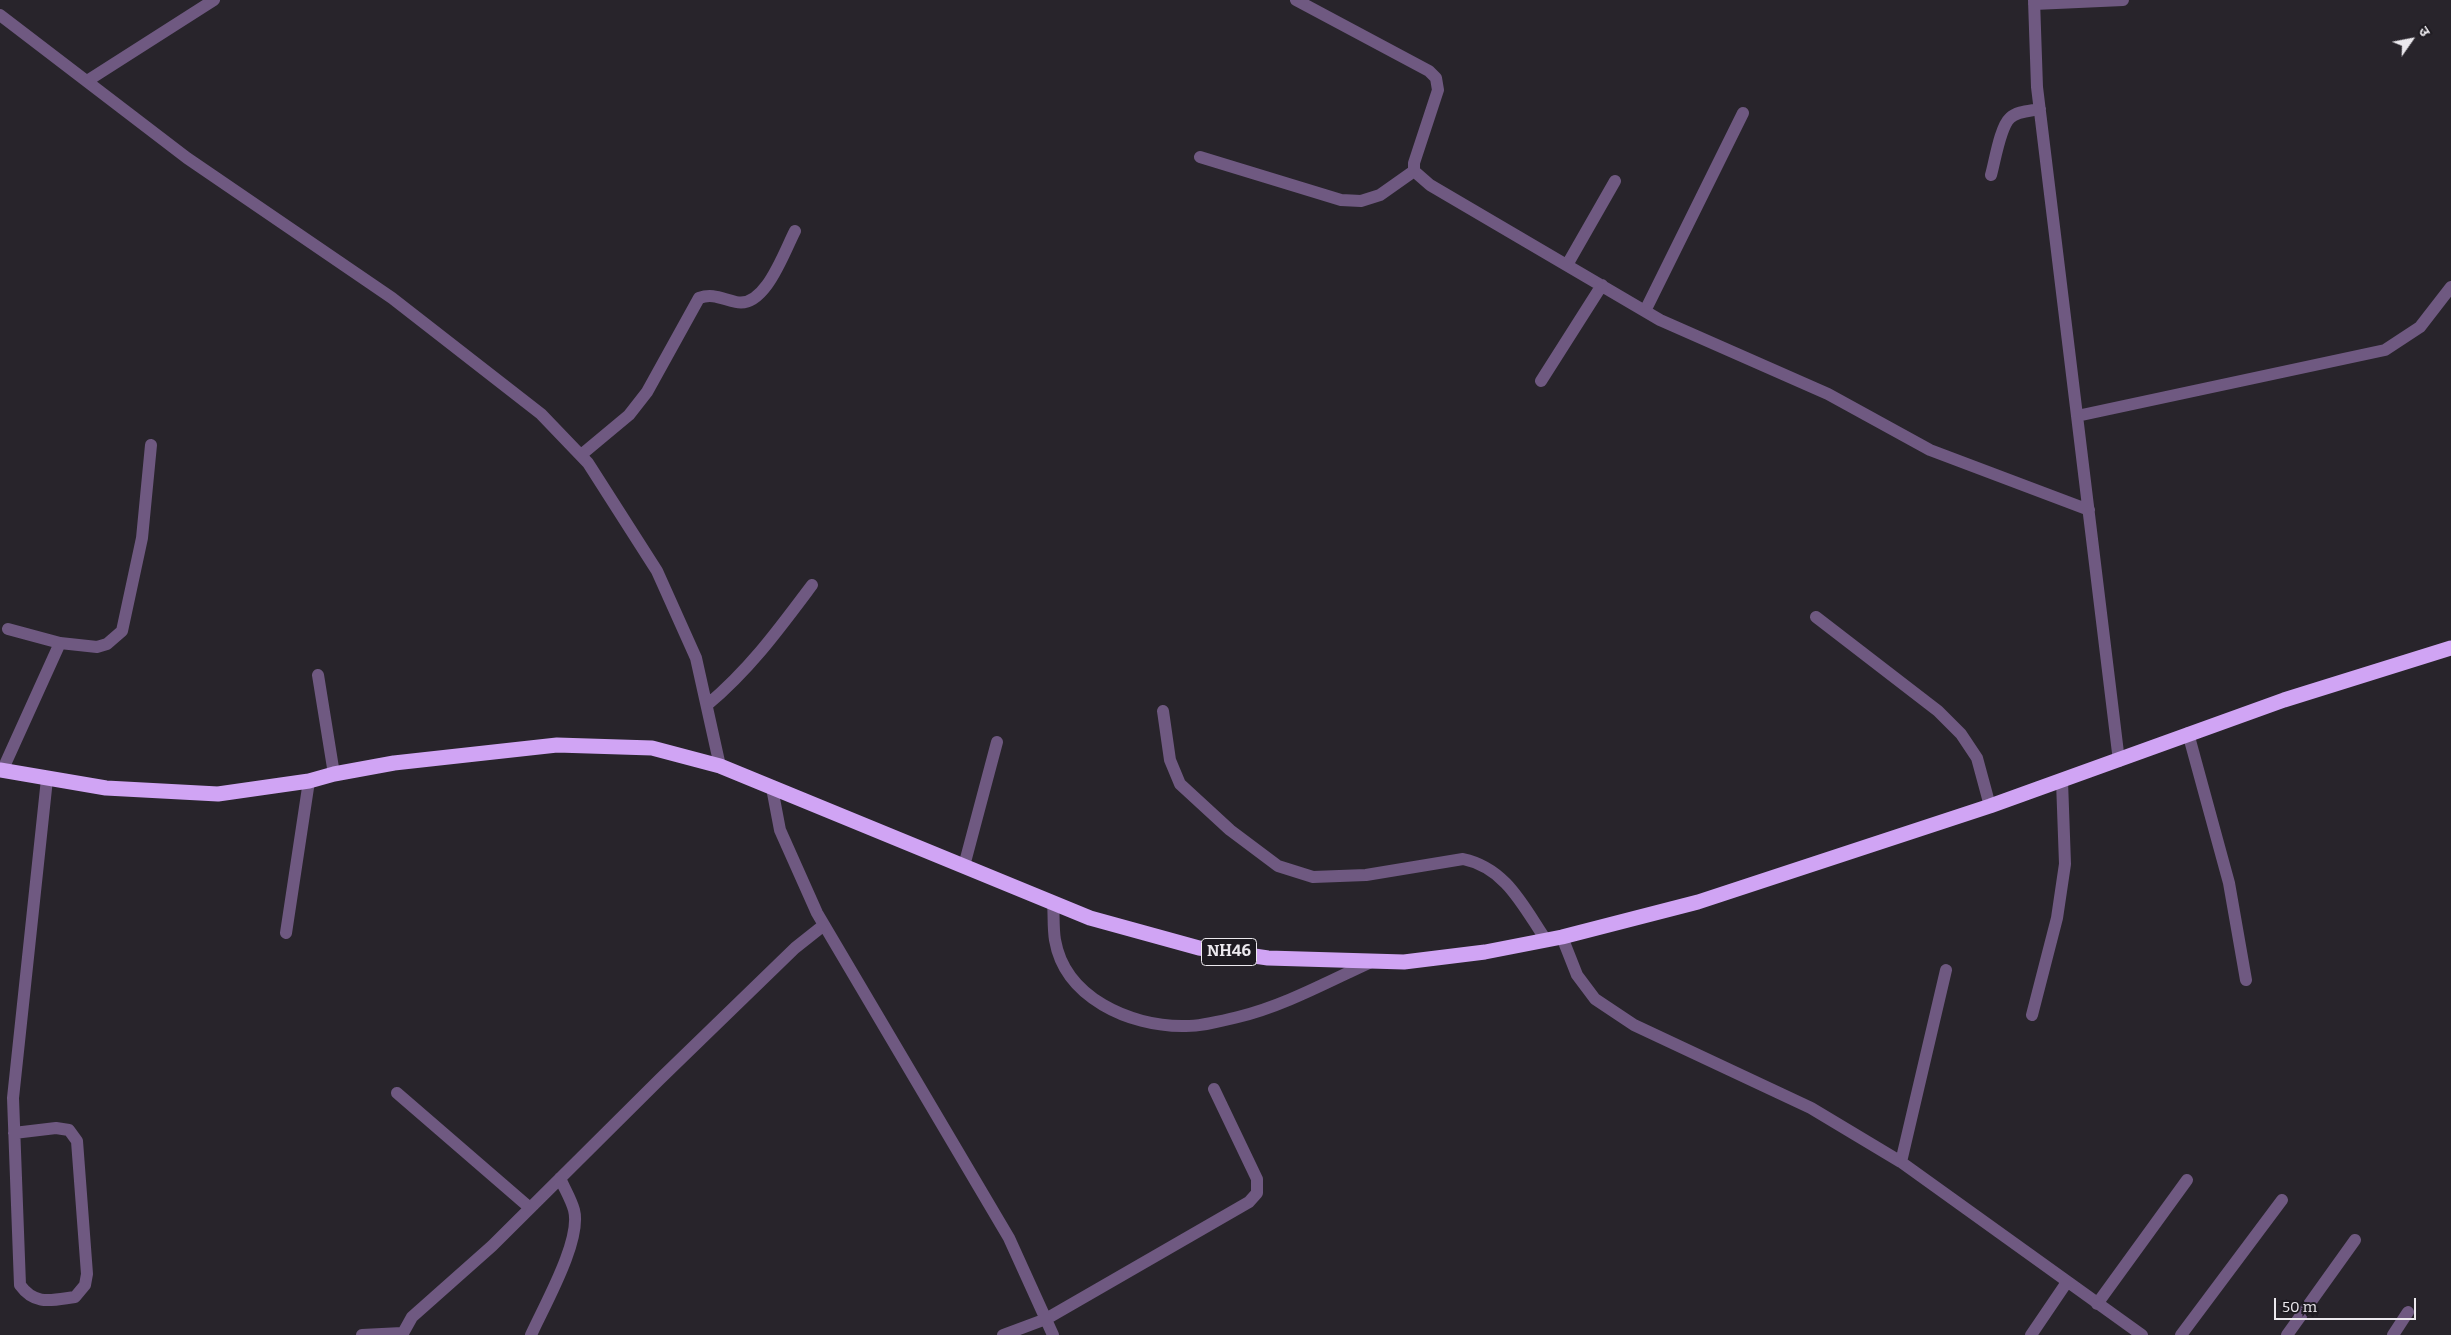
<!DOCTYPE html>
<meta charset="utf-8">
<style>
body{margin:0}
#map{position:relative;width:2451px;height:1335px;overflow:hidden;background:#28242b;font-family:Bitter,"Noto Sans Devanagari",serif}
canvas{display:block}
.north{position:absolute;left:2386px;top:15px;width:50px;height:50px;-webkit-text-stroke:4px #1e1b21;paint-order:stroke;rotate:57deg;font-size:14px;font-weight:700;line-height:20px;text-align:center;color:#ece9ee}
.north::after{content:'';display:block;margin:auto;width:18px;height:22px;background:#ece9ee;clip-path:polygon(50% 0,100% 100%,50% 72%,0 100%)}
.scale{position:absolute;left:2274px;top:1298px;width:142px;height:22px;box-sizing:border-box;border:2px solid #ece9ee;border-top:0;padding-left:6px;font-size:15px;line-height:18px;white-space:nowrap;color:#ece9ee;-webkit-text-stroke:4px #1e1b21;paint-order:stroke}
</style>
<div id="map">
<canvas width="2451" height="1335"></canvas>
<div class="north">उ</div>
<div class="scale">50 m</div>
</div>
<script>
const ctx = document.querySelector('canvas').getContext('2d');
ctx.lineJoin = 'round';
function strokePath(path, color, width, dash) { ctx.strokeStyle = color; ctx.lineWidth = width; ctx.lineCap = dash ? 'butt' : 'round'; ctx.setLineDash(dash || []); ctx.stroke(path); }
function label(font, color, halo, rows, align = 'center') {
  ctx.font = font + ' Bitter,serif'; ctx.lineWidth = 4; ctx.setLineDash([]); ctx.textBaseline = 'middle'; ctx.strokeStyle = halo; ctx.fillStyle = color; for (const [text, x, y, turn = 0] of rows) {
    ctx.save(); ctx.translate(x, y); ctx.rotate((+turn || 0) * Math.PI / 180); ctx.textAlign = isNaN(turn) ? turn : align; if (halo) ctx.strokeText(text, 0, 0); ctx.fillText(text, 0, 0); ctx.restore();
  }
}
strokePath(new Path2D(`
 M1296 0 1429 71 1436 78 1438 90 1414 163V171L1430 185 1660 320 1828 394 1930 450 2089 510
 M2034 0 2037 87 2119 761
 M2034 4 2123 0
 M0 15 187 158 392 298 541 414 588 463 657 571 696 658 720 766
 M87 81 214 0
 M1200 157 1341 200 1361 201 1380 195 1414 171
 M1991 175C1995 161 2000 127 2010 118 2017 111 2031 111 2040 109
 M1567 265 1615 181
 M1645 311 1743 113
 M1541 381 1602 285
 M2077 416 2385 350 2420 327 2451 287
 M581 455 629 415 647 392 699 298C713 293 722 299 736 302 765 309 784 252 795 231
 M1816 617 1938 711 1961 734 1977 758 1990 806
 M8 629 60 643 97 647 107 644 122 631 142 538 151 445
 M318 675 334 774
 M707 705C750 669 779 629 812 585
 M1163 711 1170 760 1180 784 1230 830 1278 866 1313 877 1366 875 1463 859C1506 868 1523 906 1546 940
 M2188 733 2229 883 2246 980
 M2 771 60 643
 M772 788 780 830 817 913 1009 1238 1053 1335
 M964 866 997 742
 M1053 902C1054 915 1053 928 1055 940 1065 998 1130 1026 1182 1026 1200 1027 1221 1021 1238 1017 1284 1006 1329 981 1371 962
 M286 933 309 781
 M1562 937 1577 975 1595 999 1634 1025 1811 1108 1901 1162 2142 1335
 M2032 1015 2057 918 2065 864 2062 781
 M397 1093 530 1208
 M14 1133 56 1128 69 1130 77 1141 87 1274 85 1285 75 1297C52 1300 35 1306 20 1285L13 1098 47 779
 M1901 1162 1946 970
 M2097 1304 2187 1180
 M362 1335 402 1333
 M402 1335 412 1317 492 1246 660 1079 795 948 824 925
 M531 1335C544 1306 582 1240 574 1210 571 1199 564 1188 560 1178
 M1003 1335 1046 1319 1249 1202 1257 1193V1179L1214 1089
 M2031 1335 2067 1282
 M2181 1335 2282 1200
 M2287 1335 2355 1240
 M2393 1335 2408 1312`), '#6f5981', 12);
strokePath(new Path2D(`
 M0 770 106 788 218 794 309 781 334 774 394 763 557 745 652 748 720 766 1090 918 1199 948 1268 958 1404 962 1485 952 1562 937 1698 902 1990 806 2284 700 2451 648`), '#d0a4f4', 15);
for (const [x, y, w] of [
 [1229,952,55]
]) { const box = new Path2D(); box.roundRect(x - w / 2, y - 13.5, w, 27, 4); ctx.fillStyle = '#1e1b21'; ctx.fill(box); strokePath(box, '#ece9ee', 1); }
label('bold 16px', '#ece9ee', null, [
 ["NH46",1229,952]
]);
</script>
